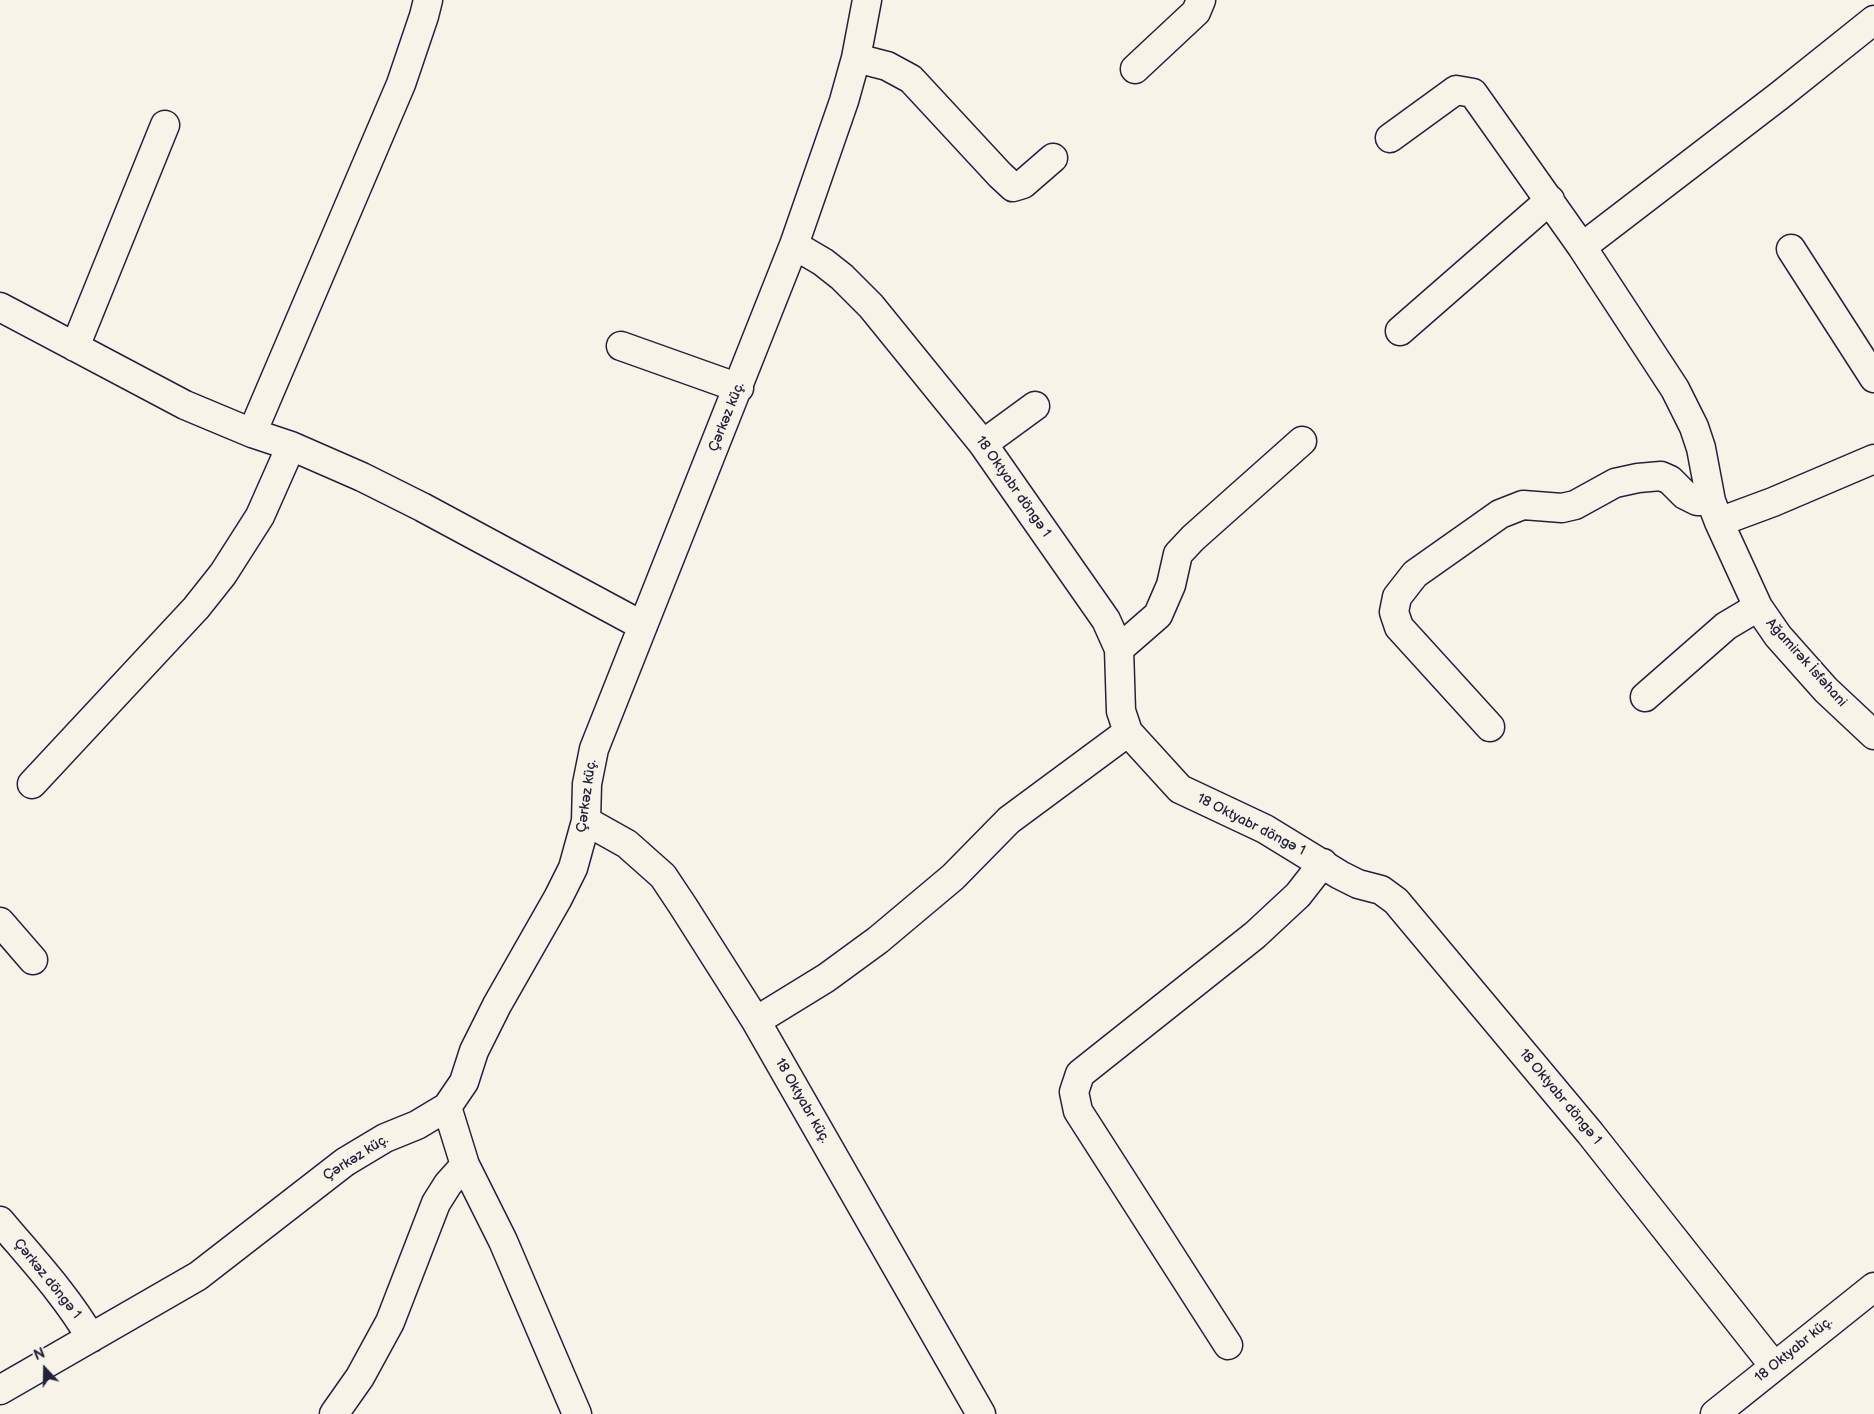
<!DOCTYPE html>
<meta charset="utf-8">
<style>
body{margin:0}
#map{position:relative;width:1874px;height:1414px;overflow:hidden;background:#f7f3e8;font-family:"Balsamiq Sans",sans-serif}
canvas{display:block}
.north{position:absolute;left:20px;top:1344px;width:50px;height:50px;-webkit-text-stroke:4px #f7f3e8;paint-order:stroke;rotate:339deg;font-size:14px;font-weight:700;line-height:20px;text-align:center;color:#22223b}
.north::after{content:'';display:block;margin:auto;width:18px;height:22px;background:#22223b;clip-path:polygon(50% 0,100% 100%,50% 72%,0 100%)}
</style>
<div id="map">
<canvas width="1874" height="1414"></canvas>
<div class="north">N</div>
</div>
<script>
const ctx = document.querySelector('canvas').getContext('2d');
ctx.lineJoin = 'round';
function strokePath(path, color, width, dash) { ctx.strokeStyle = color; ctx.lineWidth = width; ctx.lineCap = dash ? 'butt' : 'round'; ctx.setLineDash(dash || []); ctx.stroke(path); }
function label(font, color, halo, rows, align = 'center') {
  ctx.font = font + ' "Balsamiq Sans",sans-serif'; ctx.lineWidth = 4.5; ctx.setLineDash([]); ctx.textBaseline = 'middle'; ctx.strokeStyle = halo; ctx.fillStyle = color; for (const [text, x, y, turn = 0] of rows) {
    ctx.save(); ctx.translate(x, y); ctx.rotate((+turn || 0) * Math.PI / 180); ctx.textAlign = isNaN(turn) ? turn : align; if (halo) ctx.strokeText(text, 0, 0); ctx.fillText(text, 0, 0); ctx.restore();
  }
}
const minor = new Path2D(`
 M856 58 887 66 911 79 1000 175 1013 187 1023 184 1053 158
 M1135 69 1196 12 1201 0
 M1390 138 1456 90 1473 93 1582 247 1675 389 1694 427 1701 448 1711 501 1719 522 1758 607 1778 636 1826 690 1874 735
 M794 245 823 262 842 277 871 306 983 444 1106 620 1119 649 1121 711 1128 732 1180 789 1265 829 1340 875 1358 884 1381 890 1396 901 1590 1133 1774 1366
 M1582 247 1779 96 1874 20
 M1791 249 1874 378
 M0 307 185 405 252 433 291 446 362 477 422 507 643 626
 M1400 331 1550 200
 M621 346 739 388
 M75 347 165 125
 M252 433 401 84 424 16 428 0
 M983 444 1035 406
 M1719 522 1773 502 1874 459
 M1119 649 1158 615 1171 585 1178 554 1193 538 1302 441
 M1645 697 1726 626 1758 607
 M1490 727 1399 627 1394 612 1397 597 1415 574 1500 514 1523 505 1562 508 1575 505 1615 483 1638 478 1661 476 1670 480 1685 495 1697 501H1711
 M32 784 196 608 223 574 260 516 291 446
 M586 821 627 844 663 876 683 906 756 1021 981 1414
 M0 922 33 960
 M756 1021 826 978 878 940 953 877 1009 820 1128 732
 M447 1107 465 1165 503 1241 577 1414
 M0 1221C32 1259 66 1295 91 1338
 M1228 1345 1078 1111 1074 1092 1080 1074 1255 935 1298 895 1323 863
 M0 1390 198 1276 345 1162 385 1138 417 1125 447 1107 464 1082 474 1051 497 1005 558 898 573 868 586 821 587 784 594 749 794 245 844 101 856 58 867 0
 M334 1414 360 1377 390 1322 436 1203 448 1184 465 1165
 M1715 1414 1874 1287`);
strokePath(minor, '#22223b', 31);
strokePath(minor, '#f7f3e8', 28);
label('14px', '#22223b', '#f7f3e8', [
 ["Çərkəz küç.",727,417,-68],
 ["18 Oktyabr döngə 1",1013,487,55],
 ["Ağamirək İsfəhani",1806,663,48],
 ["Çərkəz küç.",587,796,-82],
 ["18 Oktyabr döngə 1",1251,825,27],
 ["18 Oktyabr döngə 1",1560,1097,50],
 ["18 Oktyabr küç.",802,1101,60],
 ["Çərkəz küç.",356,1158,-32],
 ["Çərkəz döngə 1",47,1279,51],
 ["18 Oktyabr küç.",1794,1350,-39]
]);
</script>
